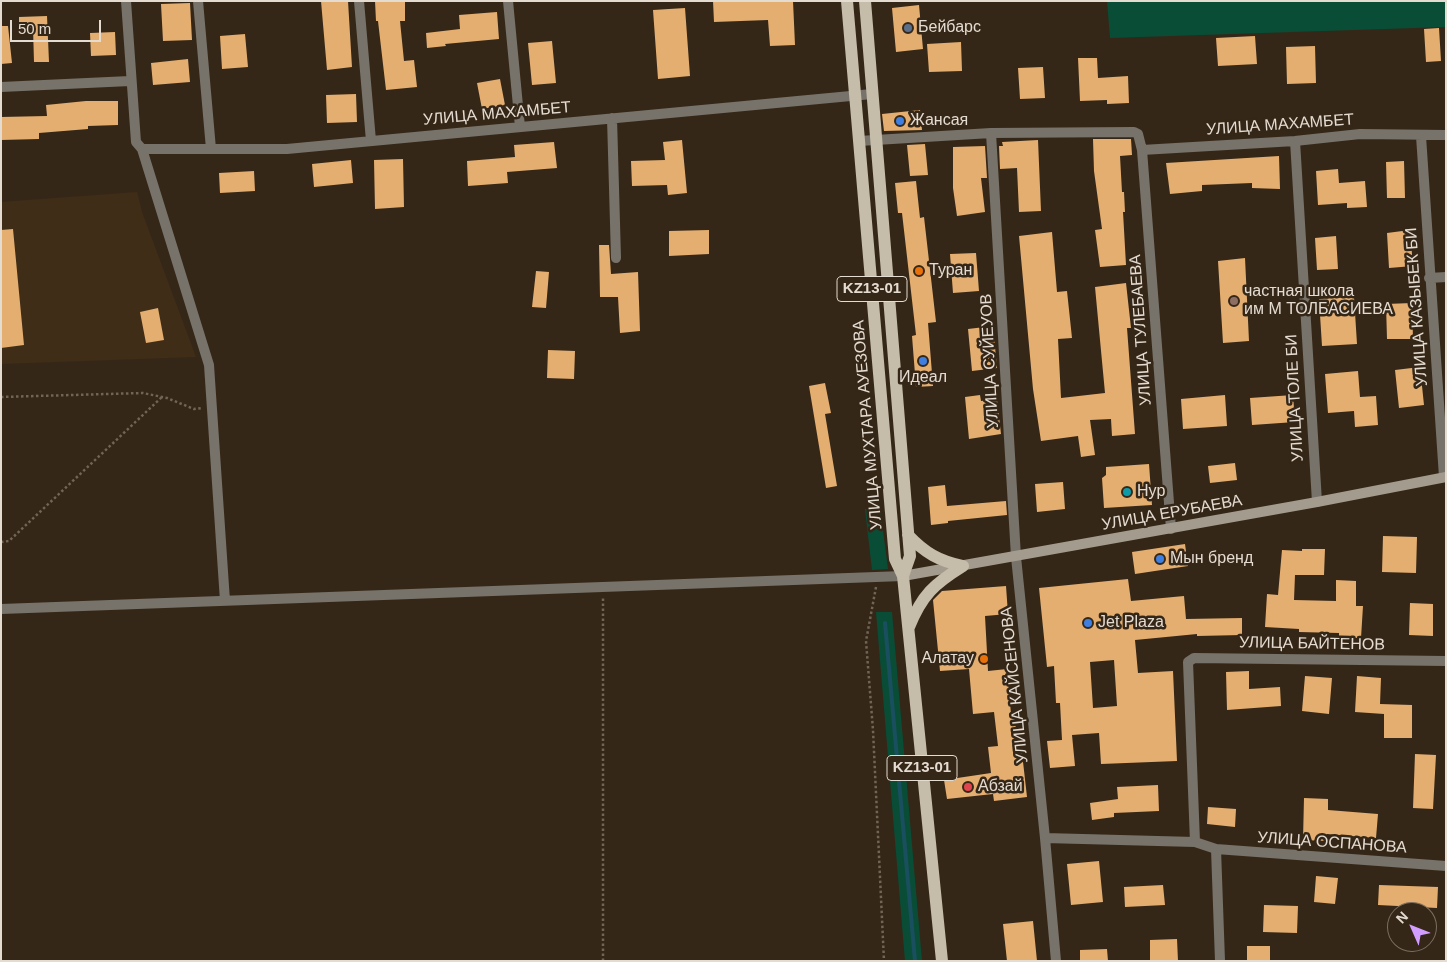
<!DOCTYPE html>
<meta charset="utf-8">
<style>
body{margin:0}
#map{position:relative;width:1447px;height:962px;overflow:hidden;background:#352717;font-family:Helvetica,sans-serif}
canvas{display:block}
.frame{position:absolute;inset:0;border:2px solid #e4dbd1;pointer-events:none}
.north{position:absolute;left:1387px;top:902px;width:50px;height:50px;box-sizing:border-box;background:#352717;border:1px solid #7b6f61;border-radius:50%;rotate:314deg;font-size:14px;font-weight:700;line-height:20px;text-align:center;color:#e4dbd1}
.north::after{content:'';display:block;margin:auto;width:18px;height:22px;background:#d19dfe;clip-path:polygon(50% 0,100% 100%,50% 72%,0 100%)}
.scale{position:absolute;left:10px;top:20px;width:91px;height:22px;box-sizing:border-box;border:2px solid #e4dbd1;border-top:0;padding-left:6px;font-size:15px;line-height:18px;white-space:nowrap;color:#e4dbd1;-webkit-text-stroke:4px #352717;paint-order:stroke}
</style>
<div id="map">
<canvas width="1447" height="962"></canvas>
<div class="frame"></div>
<div class="north">N</div>
<div class="scale">50 m</div>
</div>
<script>
const ctx = document.querySelector('canvas').getContext('2d');
ctx.lineJoin = 'round';
function fill(path, color) { ctx.fillStyle = color; ctx.fill(path, 'evenodd'); }
function strokePath(path, color, width, dash) { ctx.strokeStyle = color; ctx.lineWidth = width; ctx.lineCap = dash ? 'butt' : 'round'; ctx.setLineDash(dash || []); ctx.stroke(path); }
function label(font, color, halo, rows, align = 'center') {
  ctx.font = font + ' Helvetica,sans-serif'; ctx.lineWidth = 5; ctx.setLineDash([]); ctx.textBaseline = 'middle'; ctx.strokeStyle = halo; ctx.fillStyle = color; for (const [text, x, y, turn = 0] of rows) {
    ctx.save(); ctx.translate(x, y); ctx.rotate((+turn || 0) * Math.PI / 180); ctx.textAlign = isNaN(turn) ? turn : align; if (halo) ctx.strokeText(text, 0, 0); ctx.fillText(text, 0, 0); ctx.restore();
  }
}
fill(new Path2D(`
 M137 192 142 212 196 357 1 364V202Z`), '#402d18');
fill(new Path2D(`
 M1107 1H1446V27L1110 38Z
 M880 507 888 569 872 570 865 509Z
 M876 612H892L922 961H905Z`), '#0a4d36');
strokePath(new Path2D(`
 M885 623 915 961`), '#1a4f5f', 4);
fill(new Path2D(`
 M321 1H348L352 67 327 70Z
 M375 1H405V21H400L404 61 414 60 417 87 386 90 378 21H376Z
 M713 1H793L795 45 770 46 768 20 714 22Z
 M190 3 192 40 163 41 161 4Z
 M919 5 923 49 896 52 892 8Z
 M685 8 690 76 658 79 653 10Z
 M497 12 499 39 445 44 446 46 427 48 426 33 460 29 459 15Z
 M47 16 49 62H34L33 28H19V17Z
 M1 26H8L12 63 1 64Z
 M1439 28 1441 61 1426 62 1424 29Z
 M115 32 116 55 91 56 90 33Z
 M245 34 248 67 222 69 220 36Z
 M1255 36 1257 64 1218 66 1216 38Z
 M552 41 556 83 532 85 528 43Z
 M961 42 962 71 929 72 927 44Z
 M1315 46 1316 83 1287 84 1286 47Z
 M1078 58H1097L1098 78 1128 76 1129 103 1107 104V100L1080 101Z
 M188 59 190 82 153 85 151 63Z
 M1043 67 1045 98 1020 99 1018 68Z
 M500 79 505 105 482 109 477 83Z
 M356 94 357 122 327 123 326 95Z
 M86 101H118V125L88 126V129L39 133V139L1 140V117L47 116 46 105Z
 M920 110 922 130 884 131 882 114Z
 M1093 139H1131L1132 155 1120 156 1122 192H1124L1125 212H1123L1126 265 1100 267 1095 230 1102 229 1094 171Z
 M682 140 687 193 668 195 667 185 632 186 631 161 665 160 663 142Z
 M1038 140 1041 211 1019 212 1017 168 1000 169 999 146H1003L1002 142Z
 M554 142 557 168 507 172 508 183 468 186 467 161 515 157 514 145Z
 M925 144 928 175 910 176 907 145Z
 M985 146 987 178H981L985 212 957 216 953 188V147Z
 M1279 156 1280 189 1252 188V183L1202 185V191L1170 194 1166 163Z
 M403 159 404 207 375 209 374 160Z
 M351 160 353 183 314 187 312 164Z
 M1404 161 1405 198H1387L1386 162Z
 M1338 169 1339 183 1365 181 1367 207 1347 208V203L1318 205 1316 171Z
 M254 171 255 191 220 193 219 173Z
 M916 181 920 218 924 217 936 322 928 323 933 386 916 387 912 336 916 335 902 213H898L895 183Z
 M13 229 24 345 1 348V230Z
 M709 230V254L669 256V231Z
 M1410 230 1413 266 1389 268 1387 233Z
 M1052 232 1057 292 1067 291 1072 338 1058 339 1061 398 1105 393 1095 287 1126 283 1131 328H1127L1135 434 1112 436 1111 419 1090 420 1095 455 1081 457 1078 436 1041 441 1033 389 1019 236Z
 M1336 236 1338 269 1317 270 1315 238Z
 M599 245H609L611 274 638 272 640 331 620 333 618 297H600Z
 M976 253 979 291 953 293 950 254Z
 M1245 258 1249 341 1223 343 1218 261Z
 M536 271 549 272 546 308 532 307Z
 M1354 297 1357 344 1322 346 1319 299Z
 M1412 303 1413 339H1387L1386 304Z
 M158 308 164 340 146 343 140 312Z
 M993 326 997 368 972 371 968 329Z
 M548 350 575 351 574 379 547 378Z
 M1420 367 1424 405 1399 408 1395 370Z
 M1358 371 1360 397 1376 396 1378 425 1355 427 1354 411 1328 413 1325 374Z
 M825 383 831 413 825 414 837 486 826 488 809 386Z
 M980 395 981 401 997 399 1001 434 969 439 965 397Z
 M1225 395 1227 426 1183 429 1181 399Z
 M1293 395 1295 422 1252 425 1250 398Z
 M1235 463 1237 480 1210 483 1208 466Z
 M1149 464 1152 505 1104 508 1102 478 1106 475V467Z
 M1063 482 1065 509 1037 512 1035 484Z
 M945 485 947 506 1006 501 1007 515 948 521V523L931 525 928 487Z
 M1383 536 1417 537 1416 573 1382 572Z
 M1185 544 1188 566 1135 574 1132 552Z
 M1302 549H1325L1324 575H1295L1294 600 1336 601V580L1356 581V606H1363L1361 638H1339V633L1299 632V629L1265 627 1267 594 1278 595 1282 550 1302 551Z
 M1128 579 1131 601 1184 596 1186 619 1242 618V635L1197 636V634L1135 640 1138 673 1173 671 1177 761 1101 764 1099 733 1072 735 1075 766 1050 768 1047 741 1062 740 1060 703H1056L1054 666 1047 667 1039 588ZM1114 660 1117 706 1093 708 1090 662Z
 M1006 586 1008 614 985 616 988 671 1007 669 1011 714H1014L1018 744H1021L1027 797 994 801 993 794 947 799 944 780 991 773 988 747 998 746 994 712 973 714 969 669 940 671 933 600 942 591Z
 M1410 603 1433 604V636L1409 635Z
 M1249 671V689L1280 687 1281 706 1227 710 1226 672Z
 M1305 676 1332 678 1329 714 1302 711Z
 M1357 676 1381 678 1380 704 1412 705V738H1384V714L1355 712Z
 M1415 754 1436 755 1433 809 1413 808Z
 M1158 785 1159 811 1114 813V817L1092 820 1090 803 1118 799 1117 787Z
 M1304 798 1328 799V810L1378 814 1376 838 1327 834V841L1303 840Z
 M1208 807 1236 809 1235 827 1207 824Z
 M1099 861 1103 902 1071 905 1067 864Z
 M1316 876 1338 878 1335 904 1314 902Z
 M1163 885 1165 905 1125 907 1124 887Z
 M1379 885 1438 887 1437 908 1378 905Z
 M1264 905 1298 906 1297 933 1263 932Z
 M1033 921 1037 961H1007L1003 924Z
 M1177 939 1178 961H1150V940Z
 M1247 946H1270V961H1247Z
 M1107 949 1108 961H1080V950Z`), '#e4ae70');
strokePath(new Path2D(`
 M1 397 143 393 167 398 194 409 202 408
 M1 542 9 541 162 397
 M876 587 866 641 873 730 884 961
 M603 961V597`), '#716557', 2.5, [2.5, 2.5]);
strokePath(new Path2D(`
 M126 1 136 142 142 149 209 365 225 601
 M198 1 211 149
 M359 1 371 141
 M508 1 520 127
 M1 87 130 81
 M612 118 616 258
 M991 133 1016 557 1045 838 1056 961
 M1421 136 1444 477
 M859 141 991 133 1134 132 1138 134 1142 150 1171 529
 M1295 141 1317 502
 M142 149H287L872 94
 M1142 150 1295 141 1360 134 1446 135
 M1429 278 1446 277
 M1 609 903 576
 M1045 838 1195 842
 M1216 849 1446 866
 M1220 961 1216 849 1195 842 1188 662 1194 658 1446 661`), '#77736a', 10);
strokePath(new Path2D(`
 M903 576 1317 502 1446 477`), '#a39c8e', 10);
strokePath(new Path2D(`
 M847 1 895 559 903 576 942 961
 M865 1 910 556 903 576
 M908 535C925 553 939 561 963 566
 M909 627C922 595 934 584 963 566`), '#c5bca9', 12);
for (const [x, y, r, color] of [
 [908,28,5,"#5c6f8a"],
 [900,121,5,"#3f7fe0"],
 [919,271,5,"#e8710a"],
 [1234,301,5,"#8d6e63"],
 [923,361,5,"#3f7fe0"],
 [1127,492,5,"#0f9aa8"],
 [1160,559,5,"#3f7fe0"],
 [1088,623,5,"#3f7fe0"],
 [984,659,5,"#e8710a"],
 [968,787,5,"#e0444e"]
]) { const dot = new Path2D(); dot.arc(x, y, r, 0, 2 * Math.PI); ctx.fillStyle = color; ctx.fill(dot); strokePath(dot, '#352717', 2); }
for (const [x, y, w] of [
 [872,289,70],
 [922,768,70]
]) { const box = new Path2D(); box.roundRect(x - w / 2, y - 12.5, w, 25, 4); ctx.fillStyle = '#352717'; ctx.fill(box); strokePath(box, '#e4dbd1', 1); }
label('bold 15px', '#e4dbd1', null, [
 ["KZ13-01",872,289],
 ["KZ13-01",922,768]
]);
label('16px', '#e4dbd1', '#352717', [
 ["Бейбарс",918,28],
 ["Жансая",910,121],
 ["Туран",929,271],
 ["частная школа",1244,292],
 ["им М ТОЛБАСИЕВА",1244,310],
 ["Идеал",923,378,"center"],
 ["Нур",1137,492],
 ["Мын бренд",1170,559],
 ["Jet Plaza",1098,623],
 ["Алатау",974,659,"right"],
 ["Абзай",978,787]
], 'left');
label('16px', '#e4dbd1', '#352717', [
 ["УЛИЦА МАХАМБЕТ",497,114,-5],
 ["УЛИЦА МАХАМБЕТ",1280,125,-4],
 ["УЛИЦА КАЗЫБЕК БИ",1417,307,-94],
 ["УЛИЦА ТУЛЕБАЕВА",1141,330,-94],
 ["УЛИЦА СУЙЕУОВ",990,361,-93],
 ["УЛИЦА ТОЛЕ БИ",1295,398,-93],
 ["УЛИЦА МУХТАРА АУЕЗОВА",868,425,-95],
 ["УЛИЦА ЕРУБАЕВА",1172,513,-10],
 ["УЛИЦА БАЙТЕНОВ",1312,644,1],
 ["УЛИЦА КАЙСЕНОВА",1015,685,-96],
 ["УЛИЦА ОСПАНОВА",1332,843,4]
]);
</script>
